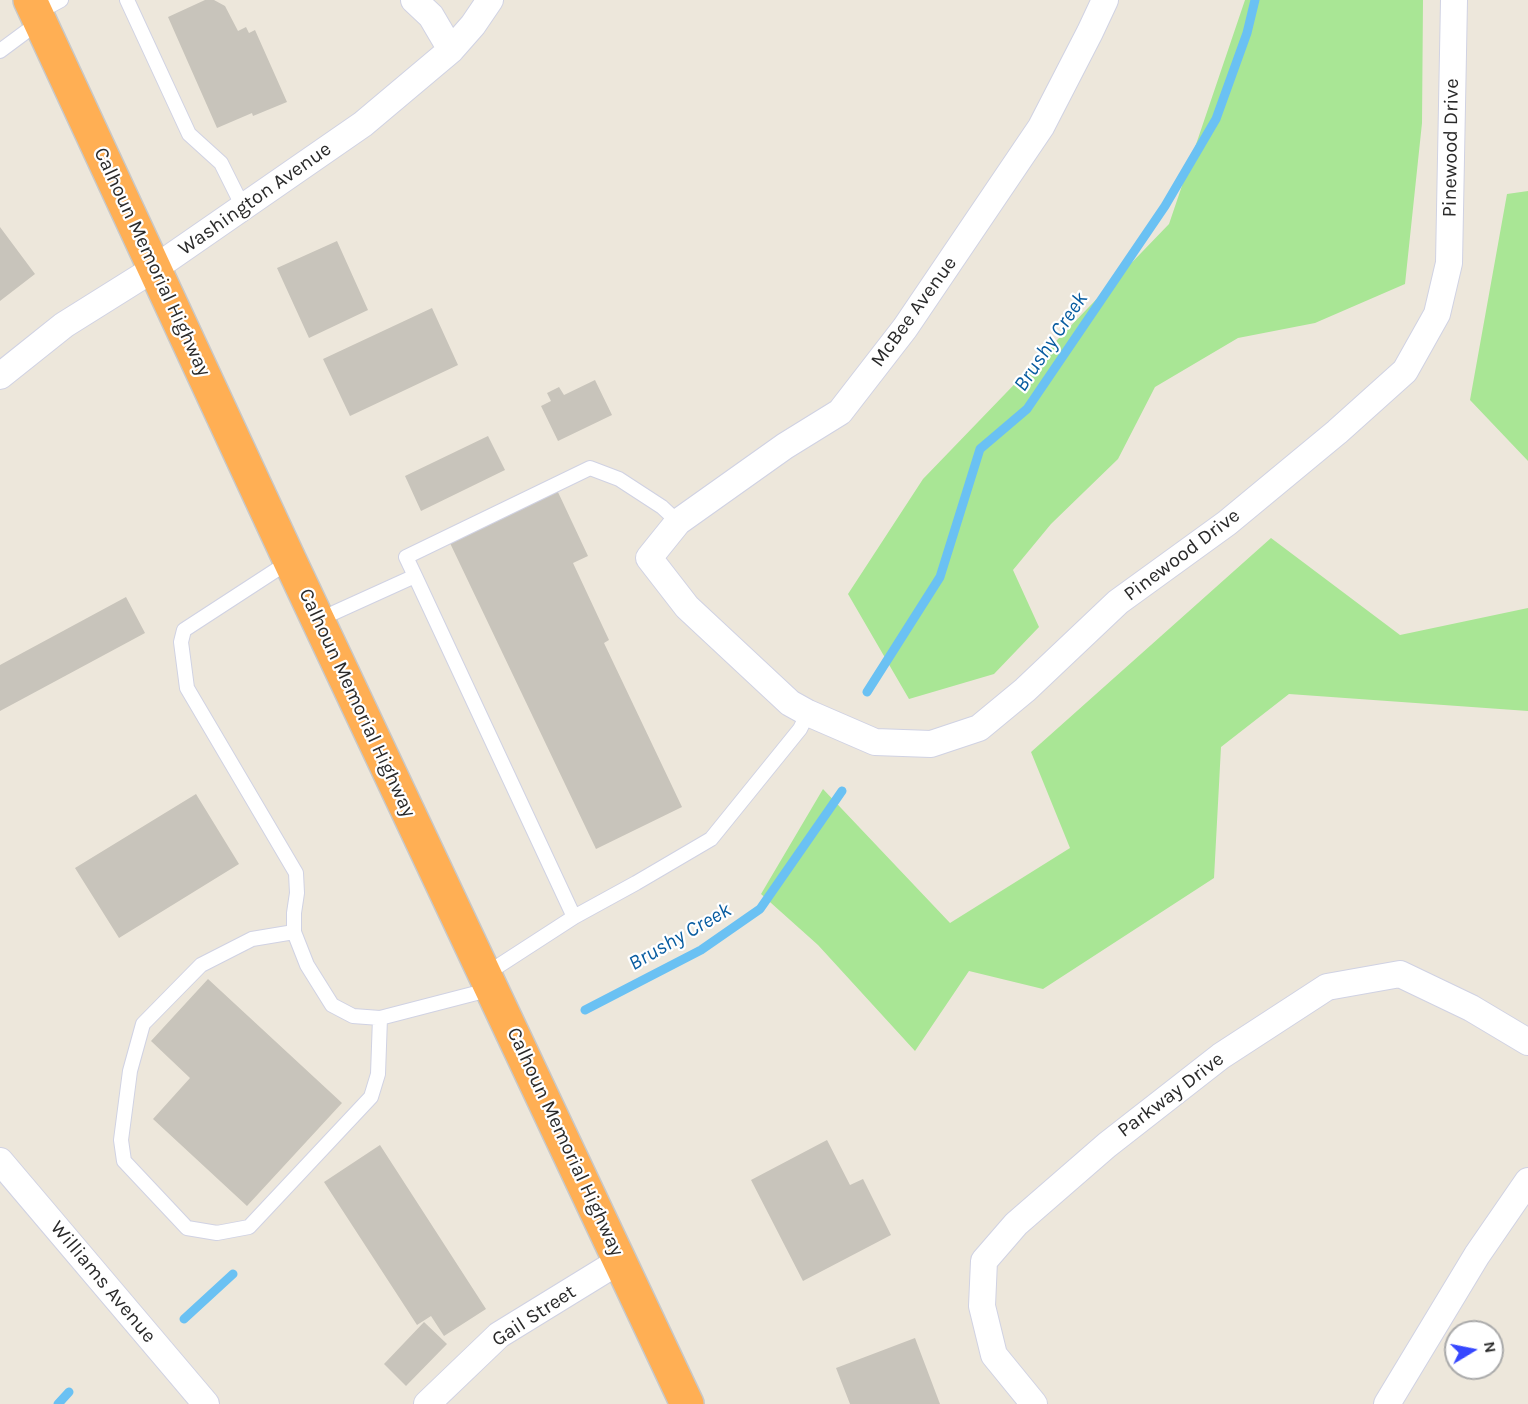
<!DOCTYPE html>
<style>
body{margin:0}
#map{position:relative;width:1528px;height:1404px;overflow:hidden;background:#ede7db;font-family:Karla,sans-serif}
canvas{display:block}
.north{position:absolute;left:1444px;top:1320px;width:60px;height:60px;box-sizing:border-box;background:#fff;border:2px solid #aaa;border-radius:50%;rotate:80deg;font-size:16px;font-weight:700;line-height:24px;text-align:center;color:#2a2a2a}
.north::after{content:'';display:block;margin:auto;width:21px;height:27px;background:#3647ff;clip-path:polygon(50% 0,100% 100%,50% 72%,0 100%)}
</style>
<div id="map">
<canvas width="1528" height="1404"></canvas>
<div class="north">N</div>
</div>
<script>
const ctx = document.querySelector('canvas').getContext('2d');
ctx.lineJoin = 'round';
function fill(path, color) { ctx.fillStyle = color; ctx.fill(path, 'evenodd'); }
function strokePath(path, color, width, dash) { ctx.strokeStyle = color; ctx.lineWidth = width; ctx.lineCap = dash ? 'butt' : 'round'; ctx.setLineDash(dash || []); ctx.stroke(path); }
function label(font, color, halo, rows, align = 'center') {
  ctx.font = font + ' Karla,sans-serif'; ctx.lineWidth = 4.5; ctx.setLineDash([]); ctx.textBaseline = 'middle'; ctx.strokeStyle = halo; ctx.fillStyle = color; for (const [text, x, y, turn = 0] of rows) {
    ctx.save(); ctx.translate(x, y); ctx.rotate((+turn || 0) * Math.PI / 180); ctx.textAlign = isNaN(turn) ? turn : align; if (halo) ctx.strokeText(text, 0, 0); ctx.fillText(text, 0, 0); ctx.restore();
  }
}
fill(new Path2D(`
 M1245 0H1423L1422 123 1405 284 1315 323 1238 338 1155 387 1118 459 1051 524 1013 570 1039 627 994 674 909 699 848 594 923 479 1169 224Z
 M1528 191V461L1470 400 1507 194Z
 M1271 538 1400 635 1528 608V711L1289 694 1221 747 1214 878 1043 989 969 971 915 1051 818 945 761 894 823 789 950 923 1070 848 1031 752Z`), '#a9e695');
strokePath(new Path2D(`
 M867 692 940 577 980 449 1027 409 1165 206 1216 119 1247 33 1255 0
 M585 1010 701 950 760 909 842 791
 M184 1319 233 1274
 M58 1404 69 1392`), '#6ac1f3', 9);
fill(new Path2D(`
 M205 0H214L225 6 238 31 246 27 249 33 255 30 287 102 253 116 252 113 217 128 168 17Z
 M0 227 35 274 0 301Z
 M337 241 368 310 309 338 277 268Z
 M432 308 458 365 350 416 323 359Z
 M595 380 612 415 558 441 541 406 551 401 547 393 559 387 564 395Z
 M488 436 505 470 421 511 405 476Z
 M557 490 588 556 573 563 609 640 604 643 682 807 596 849 449 541Z
 M126 597 145 633 0 711V665Z
 M196 794 239 864 119 938 75 868Z
 M208 979 342 1103 247 1206 153 1119 190 1078 151 1041Z
 M827 1140 850 1185 863 1179 891 1235 803 1281 751 1180Z
 M380 1145 486 1309 444 1336 431 1316 417 1325 324 1182Z
 M424 1322 447 1344 406 1386 384 1364Z
 M915 1338 940 1404H850L836 1368Z`), '#c8c4bb');
const lane = new Path2D(`
 M127 0 189 134 221 163 243 207
 M37 13 61 0
 M0 51 39 22
 M290 561 184 630 181 642 187 688 296 873 297 893 294 913V932L307 965 332 1005 353 1016 380 1018 492 989
 M415 576 406 557 590 468 619 479 662 507 678 522
 M318 620 415 576 574 917 486 974
 M574 917 636 883 711 839 800 729 808 713
 M294 932 252 939 201 965 143 1024 130 1071 121 1140 124 1161 187 1228 217 1233 249 1227 371 1097 378 1074 380 1018`);
const street = new Path2D(`
 M414 0 431 16 451 50
 M1105 0 1090 32 1041 127 905 328 840 412 785 446 678 522 649 558 687 607 790 703 808 713 875 742 931 744 979 728 1025 690 1118 602 1227 523 1337 432 1405 371 1437 314 1449 263 1454 0
 M0 376 64 325 155 268 363 124 451 50 473 25 490 0
 M0 1161 206 1404
 M427 1404 499 1335 621 1260
 M1034 1404 994 1355 982 1306 984 1261 1016 1224 1107 1145 1221 1056 1327 987 1400 974 1471 1008 1528 1042
 M1387 1404 1477 1255 1528 1181`);
const highway = new Path2D(`
 M30 0 290 561 687 1404`);
strokePath(lane, '#d0d2e3', 16);
strokePath(street, '#d0d2e3', 28);
strokePath(highway, '#c8c8c8', 36);
strokePath(lane, '#fff', 14);
strokePath(street, '#fff', 26);
strokePath(highway, '#ffaf54', 33);
label('20px', '#2a2a2a', '#fff', [
 ["Pinewood Drive",1451,148,-89],
 ["Washington Avenue",255,199,-35],
 ["Calhoun Memorial Highway",152,262,65],
 ["McBee Avenue",914,312,-54],
 ["Pinewood Drive",1182,555,-37],
 ["Calhoun Memorial Highway",357,703,65],
 ["Parkway Drive",1171,1095,-37],
 ["Calhoun Memorial Highway",565,1142,65],
 ["Williams Avenue",103,1282,50],
 ["Gail Street",534,1316,-33]
]);
label('italic 21px', '#085ca0', '#fff', [
 ["Brushy Creek",1051,342,-56],
 ["Brushy Creek",680,937,-30]
]);
</script>
